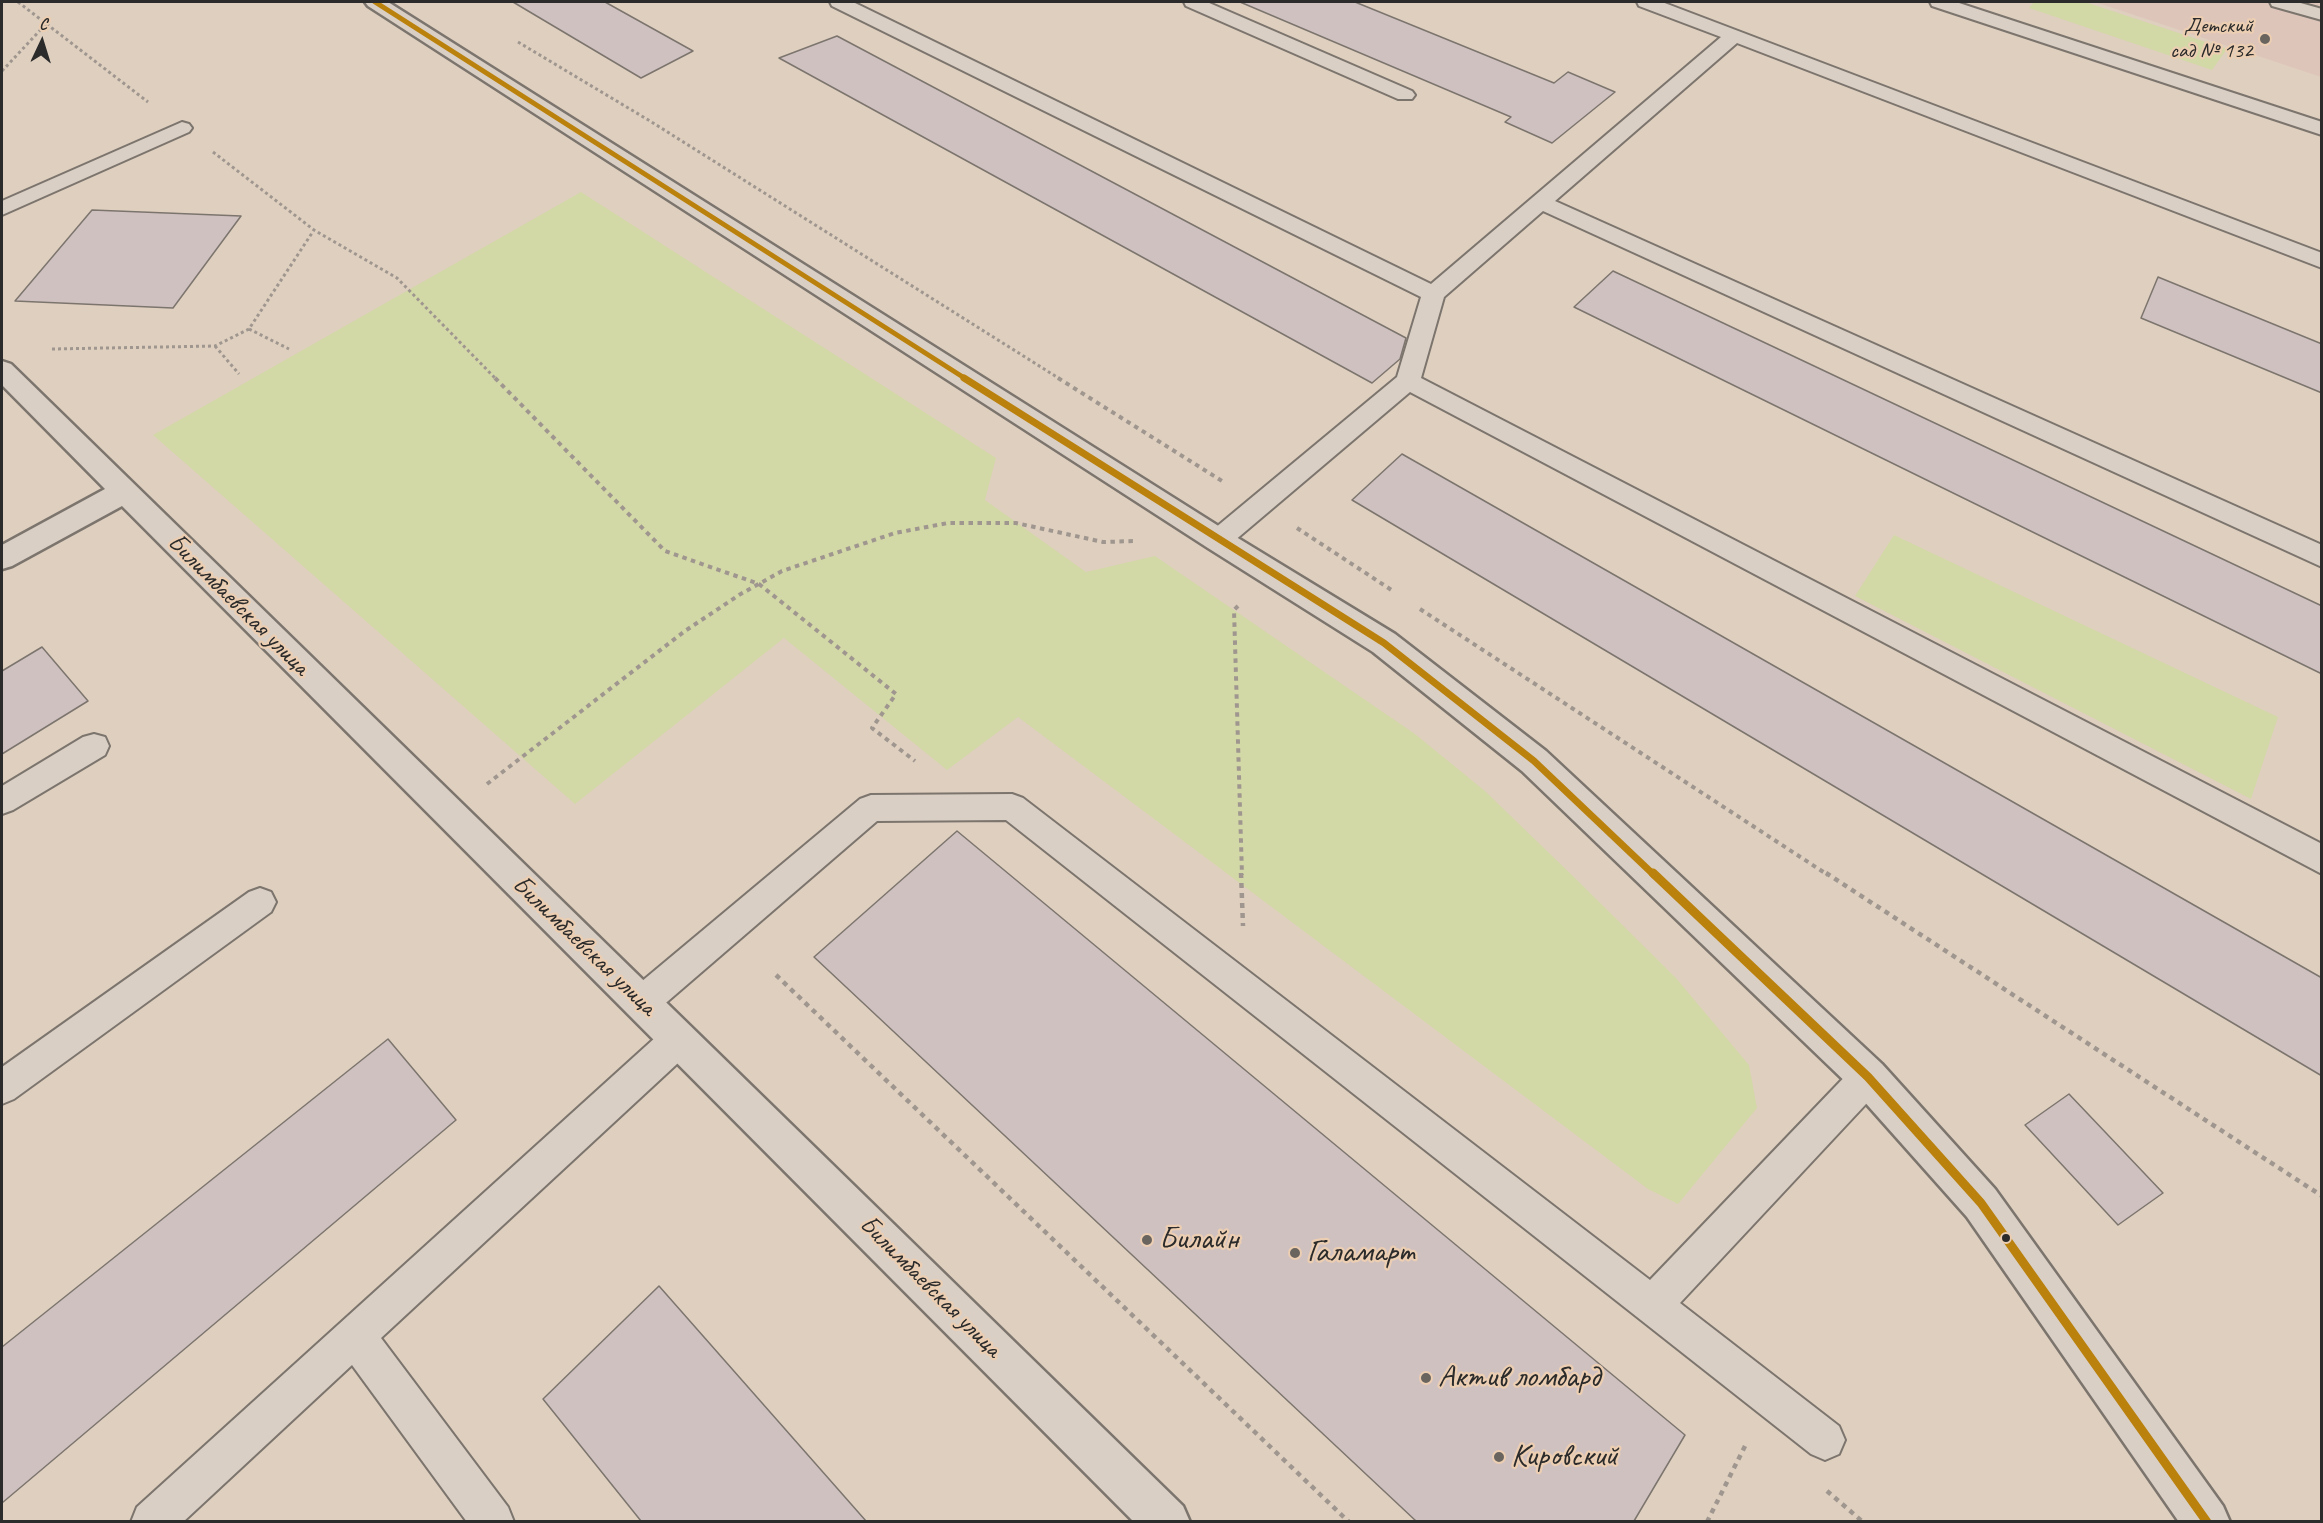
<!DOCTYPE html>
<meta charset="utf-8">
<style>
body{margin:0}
#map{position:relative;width:2323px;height:1523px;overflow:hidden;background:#dfcfbf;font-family:Caveat,sans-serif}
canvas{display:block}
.frame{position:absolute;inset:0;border:3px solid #2b2b2b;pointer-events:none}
.north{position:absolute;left:12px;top:12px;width:60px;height:60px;-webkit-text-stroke:4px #ecceb2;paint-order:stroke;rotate:4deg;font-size:16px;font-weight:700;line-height:24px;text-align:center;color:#2b2b2b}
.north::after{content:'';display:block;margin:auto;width:21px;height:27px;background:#2b2b2b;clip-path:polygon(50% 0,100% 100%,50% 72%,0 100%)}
</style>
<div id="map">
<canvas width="2323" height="1523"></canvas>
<div class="frame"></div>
<div class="north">С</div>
</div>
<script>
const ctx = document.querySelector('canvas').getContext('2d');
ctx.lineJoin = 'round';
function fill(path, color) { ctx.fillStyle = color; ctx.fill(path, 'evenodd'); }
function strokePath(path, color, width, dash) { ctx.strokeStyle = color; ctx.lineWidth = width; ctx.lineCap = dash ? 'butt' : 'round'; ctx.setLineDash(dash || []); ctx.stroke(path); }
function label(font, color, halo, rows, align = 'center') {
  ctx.font = font + ' Caveat,sans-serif'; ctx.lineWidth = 4.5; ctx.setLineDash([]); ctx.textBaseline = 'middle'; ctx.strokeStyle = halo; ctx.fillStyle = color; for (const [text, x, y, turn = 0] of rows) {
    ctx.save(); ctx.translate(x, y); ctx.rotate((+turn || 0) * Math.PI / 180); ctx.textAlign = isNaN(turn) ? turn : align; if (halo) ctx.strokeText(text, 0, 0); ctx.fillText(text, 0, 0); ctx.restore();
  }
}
fill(new Path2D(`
 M2095 2H2321V77Z`), '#dec5ba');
fill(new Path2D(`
 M2034 2H2085L2227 49 2212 70 2029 8Z
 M581 192 996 458 985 500 1086 572 1155 556 1415 734 1485 791 1577 880 1676 978 1749 1065 1757 1108 1678 1204 1648 1189 1018 717 947 770 784 638 575 804 153 435Z
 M1894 535 2278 717 2251 799 1855 596Z`), '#d3d8a7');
const building = new Path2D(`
 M513 2H605L693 51 641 78Z
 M1240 2H1355L1554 83 1568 72 1615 92 1552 143 1505 122 1511 117Z
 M837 36 1406 338 1400 359 1372 383 779 58Z
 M92 210 241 216 173 308 15 301Z
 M1613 271 2322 606V674L1574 307Z
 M2158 277 2322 344V393L2141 318Z
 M1402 454 2322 978V1076L1352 500Z
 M42 647 88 701 2 754V671Z
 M957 831 1685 1435 1634 1521H1416L814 957Z
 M388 1039 456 1120 2 1503V1347Z
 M2069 1094 2163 1193 2118 1225 2025 1125Z
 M659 1286 866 1521H641L543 1399Z`);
fill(building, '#d0c1c1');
strokePath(building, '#7c756e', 1.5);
const lane = new Path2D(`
 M830 2H853L1431 284 1721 37 1639 6 1637 2H1662L2322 253V268L1737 43 1555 201 2322 545V567L1543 211 1444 297 1421 378 2322 844V874L1410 392 1227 547 1218 550 1209 547 1205 540 1209 533 1397 377 1421 297 832 6Z
 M1184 2H1207L1412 91 1415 95 1412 99H1398L1186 6Z
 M1930 2H1956L2322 122V135L1932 6Z
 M2270 2H2297L2322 9V20L2272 6Z
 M182 122 189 124 192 128 189 132 2 215V201Z
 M94 734 105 737 109 746 105 755 13 810 2 814V786L83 737Z
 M1012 794 1023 798 1650 1280 1856 1065 1868 1060 1880 1065 1885 1077 1880 1089 1680 1303 1839 1426 1845 1440 1839 1454 1825 1460 1811 1454 1006 820 877 821 653 1014 641 1019 629 1014 624 1003 629 992 860 799 871 795Z
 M260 888 271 892 276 902 271 912 14 1099 2 1104V1067L249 892Z
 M679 1023 691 1027 696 1039 691 1051 381 1338 508 1507 514 1522H467L352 1365 183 1522H131L137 1507 667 1027Z`);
const street = new Path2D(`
 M2 361 11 364 1183 1506 1190 1522H1134L122 506 12 566 2 569V545L105 489 2 385Z`);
const secondary = new Path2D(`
 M365 2H388L1228 532 1395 634 1546 751 1882 1064 1995 1189 2223 1506 2230 1522H2179L1967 1217 1854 1090 1522 771 1373 652 1208 548 368 6Z`);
strokePath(lane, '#7c756e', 4);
strokePath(street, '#7c756e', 5);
strokePath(secondary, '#7c756e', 5);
strokePath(new Path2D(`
 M18 2 148 102
 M518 42 650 121 1060 379
 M2 71 46 24
 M213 152 314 230 397 278 496 379
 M249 329 289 349
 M215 346 239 374
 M52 349 215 346 249 329 314 230`), '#9f978f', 3, [3, 3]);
strokePath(new Path2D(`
 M495 378 665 551 759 584 896 694 872 728 915 761
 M1058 378 1222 481
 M1297 528 1393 591
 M1238 606 1234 610 1242 875
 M1420 609 1828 875
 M487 784 685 631 739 595 782 571 895 533 948 523H1016L1103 542 1136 541`), '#9f978f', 4, [4.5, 4.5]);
strokePath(new Path2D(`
 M1241 873 1243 926
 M1826 873 2322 1196
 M776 975 1349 1522
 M1827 1491 1863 1522
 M1707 1522 1747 1442`), '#9f978f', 4.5, [5, 5]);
fill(lane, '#dacfc4');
fill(street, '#dacfc4');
fill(secondary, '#dacfc4');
strokePath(new Path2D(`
 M375 2 966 379`), '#ba810d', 5);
strokePath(new Path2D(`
 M964 378 1384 643 1534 761 1654 875`), '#ba810d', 7);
strokePath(new Path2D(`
 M1653 873 1868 1077 1981 1203 2207 1522`), '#ba810d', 9);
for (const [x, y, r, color] of [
 [2265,39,6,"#6a645f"],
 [2006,1238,5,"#2b2b2b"],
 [1147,1240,6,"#6a645f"],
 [1295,1253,6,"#6a645f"],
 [1426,1378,6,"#6a645f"],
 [1499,1457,6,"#6a645f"]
]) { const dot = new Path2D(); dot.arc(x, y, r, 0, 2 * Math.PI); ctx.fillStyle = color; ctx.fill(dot); strokePath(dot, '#ecceb2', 2); }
label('22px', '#2b2b2b', '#ecceb2', [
 ["Детский",2253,26],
 ["сад № 132",2253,51]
], 'right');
label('26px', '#2b2b2b', '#ecceb2', [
 ["Билимбаевская улица",238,605,45],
 ["Билимбаевская улица",584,946,44],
 ["Билимбаевская улица",930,1287,45]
]);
label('32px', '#2b2b2b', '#ecceb2', [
 ["Билайн",1159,1240],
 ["Галамарт",1307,1253],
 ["Актив ломбард",1438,1378],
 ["Кировский",1511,1457]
], 'left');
</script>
